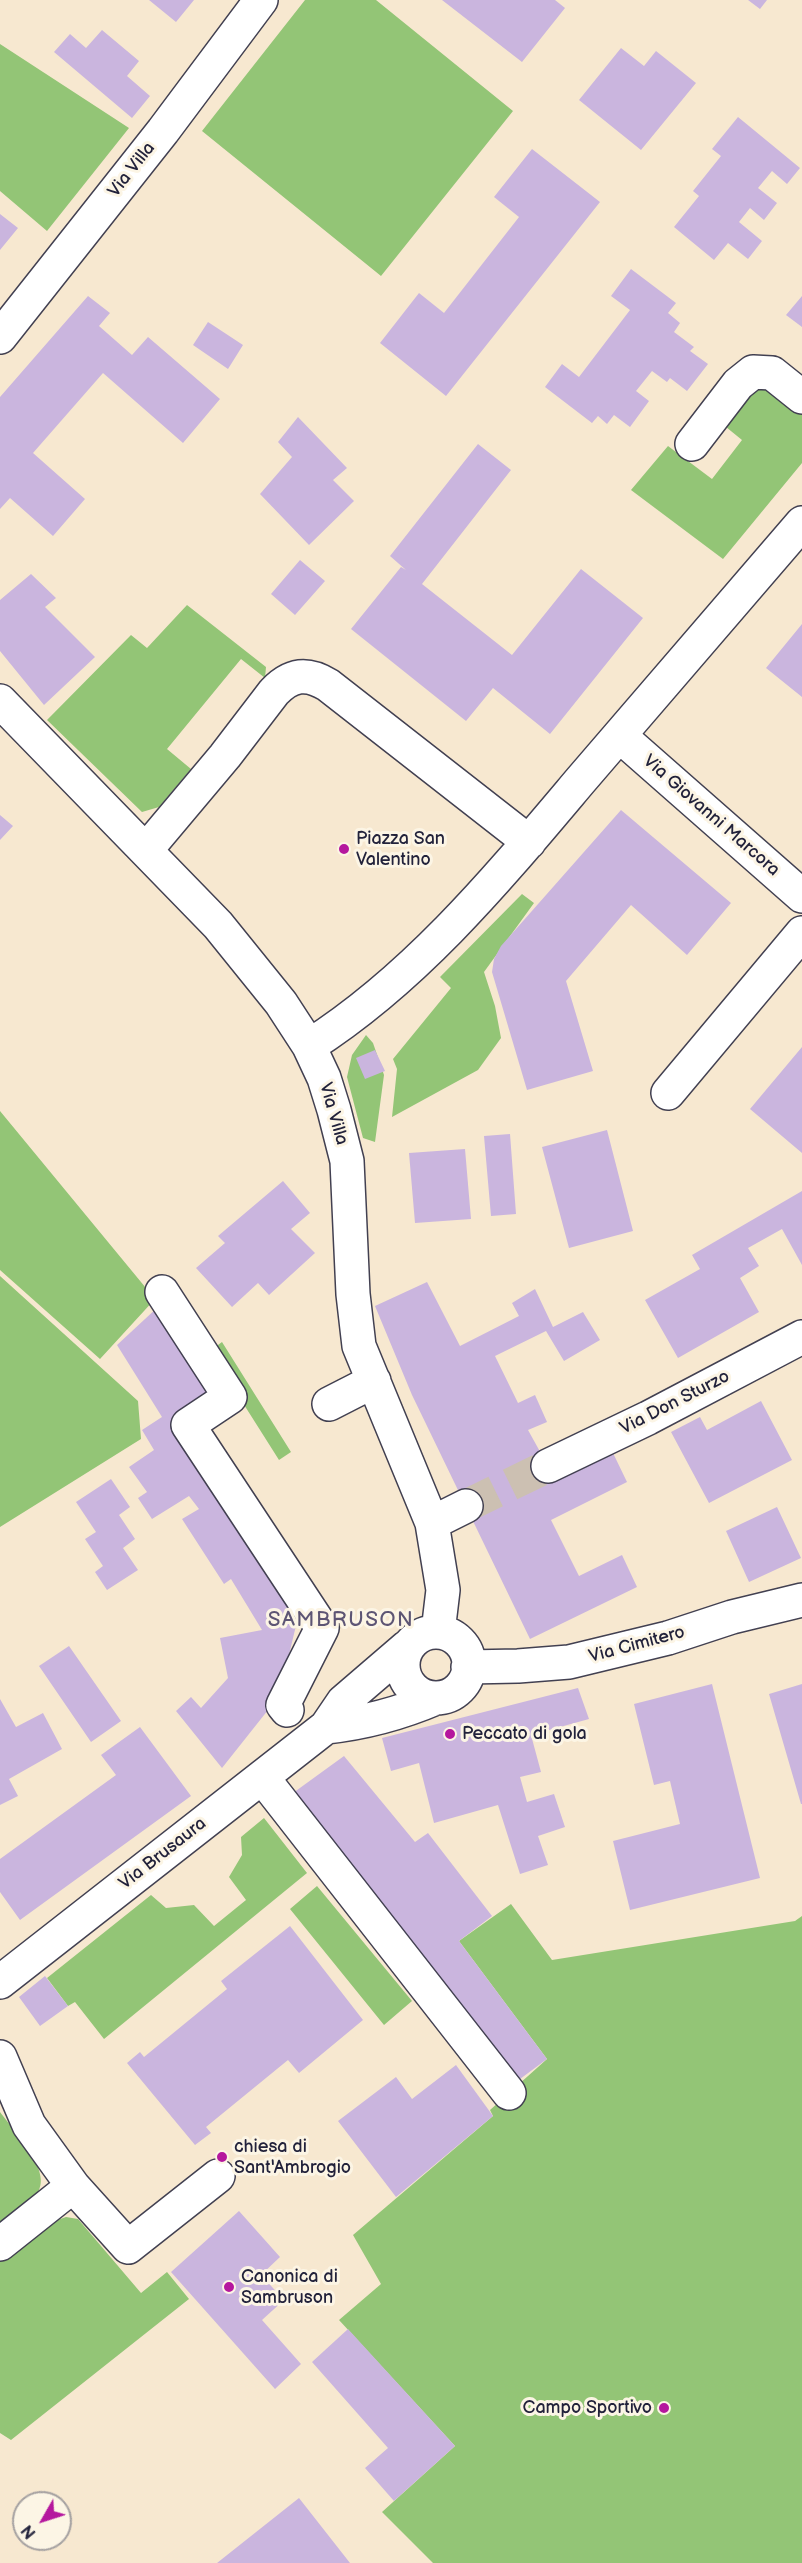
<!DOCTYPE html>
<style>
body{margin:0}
#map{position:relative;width:802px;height:2563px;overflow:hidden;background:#f7e8d0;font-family:"Balsamiq Sans",sans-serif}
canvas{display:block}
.north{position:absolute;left:12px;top:2491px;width:60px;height:60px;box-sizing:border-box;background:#fcf5e5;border:2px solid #a5a1a1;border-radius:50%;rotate:231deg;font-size:16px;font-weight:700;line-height:24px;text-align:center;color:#22223b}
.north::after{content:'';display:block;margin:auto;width:21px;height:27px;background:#b5179e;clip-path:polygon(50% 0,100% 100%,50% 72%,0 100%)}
</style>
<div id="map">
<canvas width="802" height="2563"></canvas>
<div class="north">N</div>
</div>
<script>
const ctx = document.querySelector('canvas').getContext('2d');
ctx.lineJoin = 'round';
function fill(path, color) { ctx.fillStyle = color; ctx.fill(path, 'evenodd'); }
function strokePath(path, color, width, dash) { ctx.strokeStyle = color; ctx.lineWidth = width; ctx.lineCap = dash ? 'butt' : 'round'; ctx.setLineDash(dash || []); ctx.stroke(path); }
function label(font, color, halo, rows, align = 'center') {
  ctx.font = font + ' "Balsamiq Sans",sans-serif'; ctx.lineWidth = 6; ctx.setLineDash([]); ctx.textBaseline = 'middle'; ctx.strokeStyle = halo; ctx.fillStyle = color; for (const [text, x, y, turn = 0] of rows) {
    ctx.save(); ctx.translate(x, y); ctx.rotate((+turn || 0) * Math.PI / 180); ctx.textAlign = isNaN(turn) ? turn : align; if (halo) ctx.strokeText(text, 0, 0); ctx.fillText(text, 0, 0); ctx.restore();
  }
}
fill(new Path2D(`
 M305 0H376L513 111 381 276 202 131Z
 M0 44 129 128 47 231 0 191Z
 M763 386 802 414V463L723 559 631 490 668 446 712 479 742 440 726 427 753 391Z
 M187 605 266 667 265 678 241 659 167 749 191 769 159 807 142 812 47 720 131 635 147 648Z
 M522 894 534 903 484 972 495 1006 501 1038 478 1070 392 1117 397 1069 393 1059 451 988 440 977Z
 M366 1035 373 1043 384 1075 375 1142 363 1138 347 1077 352 1055Z
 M0 1111 155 1299 100 1359 0 1270Z
 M0 1276 138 1401 141 1439 0 1527Z
 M222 1342 291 1452 279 1460 210 1351Z
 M264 1818 307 1873 104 2039 75 2002 68 2006 47 1978 151 1895 166 1908 194 1905 214 1926 246 1900 229 1877 242 1855 241 1837Z
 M317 1886 412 2001 384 2025 290 1909Z
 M511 1904 552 1960 795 1921 802 1916V2563H433L382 2512 455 2446 339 2320 381 2284 353 2235 493 2116 490 2110 547 2059 459 1941Z
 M0 2112C13 2130 50 2168 39 2190 33 2200 10 2216 0 2224Z
 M66 2217 78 2219 141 2293 167 2272 189 2299 11 2440 0 2433V2262L49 2223Z`), '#93c576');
fill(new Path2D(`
 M149 0H194L176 22Z
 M442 0H555L565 8 522 62Z
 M748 0H767L760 9Z
 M102 30 139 61 127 76 150 96 132 118 54 52 70 34 86 48Z
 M621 48 644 66 656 51 696 83 641 150 579 100Z
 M738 117 800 168 787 184 772 171 758 188 777 203 764 220 750 208 739 222 762 241 748 259 728 243 714 260 674 227 699 196 693 191 721 156 712 149Z
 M532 149 600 202 446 396 380 343 419 293 444 313 519 217 494 197Z
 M0 214 18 228 0 250Z
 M631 269 676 303 668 313 680 323 674 332 694 347 690 351 708 364 687 391 670 378 667 382 652 371 636 391 649 401 630 427 614 415 607 424 598 416 592 423 545 387 562 364 579 377 630 310 611 296Z
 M88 296 110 313 99 326 132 355 148 337 220 399 183 443 103 373 33 453 85 499 53 536 10 498 0 509V397Z
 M802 296V327L786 315Z
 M208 322 243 345 228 369 193 345Z
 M298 417 347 468 333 480 354 501 309 545 260 494 292 457 278 442Z
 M478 444 511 470 422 584 512 655 581 569 643 618 550 734 493 688 466 721 351 629 401 567 406 570 390 556Z
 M300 560 325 581 295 615 271 594Z
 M31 574 56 598 45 607 95 657 44 705 0 651V600Z
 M802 624V697L766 668Z
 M621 810 731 903 687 955 631 905 566 981 593 1071 527 1090 492 972 494 959 501 946Z
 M0 815 13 826 0 840Z
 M802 1047V1153L750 1109Z
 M375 1050 385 1071 365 1079 356 1058Z
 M607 1130 633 1231 569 1248 542 1147Z
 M510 1134 516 1214 491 1216 484 1136Z
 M465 1149 471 1219 415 1223 409 1153Z
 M283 1181 310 1213 291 1229 315 1253 269 1295 258 1283 232 1307 196 1268 225 1243 218 1236Z
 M802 1191V1265L782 1229 748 1248 759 1266 740 1278 759 1312 678 1358 645 1300 700 1269 692 1255Z
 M427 1282 460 1346 519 1316 512 1303 535 1289 553 1327 583 1312 600 1340 564 1361 546 1331 495 1356 518 1403 535 1395 547 1422 528 1430 548 1466 613 1453 627 1482 551 1520 579 1576 622 1555 637 1587 530 1639 412 1395 375 1306Z
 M159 1306 213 1392 176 1418 299 1613 283 1680 272 1705 222 1768 176 1711 191 1697 201 1708 228 1678 220 1638 262 1630 231 1579 224 1584 182 1519 199 1509 189 1496 152 1519 138 1498 147 1492 129 1467 154 1450 142 1430 162 1417 117 1345Z
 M761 1401 792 1460 709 1503 671 1432 700 1417 707 1430Z
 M111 1479 130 1507 119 1515 135 1539 123 1548 138 1570 107 1590 95 1572 103 1566 85 1539 96 1532 76 1502Z
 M777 1507 801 1558 749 1582 726 1531Z
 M69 1646 121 1721 91 1742 39 1666Z
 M712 1684 760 1878 630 1910 613 1841 680 1824 670 1781 654 1785 634 1704Z
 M802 1684V1804H801L769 1694Z
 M578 1688 589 1719 531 1735 541 1772 520 1777 527 1802 554 1794 565 1827 538 1836 548 1865 520 1874 498 1805 434 1823 419 1763 391 1771 382 1738Z
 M0 1699 16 1727 43 1713 62 1749 9 1779 18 1796 0 1805Z
 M140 1727 191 1796 20 1920 0 1892V1859L116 1775 101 1755Z
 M344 1756 415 1842 428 1833 492 1916 459 1941 547 2059 520 2079 293 1793Z
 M290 1926 363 2020 299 2073 288 2060 206 2127 211 2133 195 2145 127 2063 140 2052 144 2057 227 1989 221 1981Z
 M45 1976 68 2006 40 2026 19 1997Z
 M456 2065 493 2116 396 2197 338 2121 396 2077 412 2099Z
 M239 2211 280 2257 261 2275 284 2300 262 2320 301 2364 275 2389 171 2272Z
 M348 2329 455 2446 394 2501 365 2468 388 2448 312 2362Z
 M299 2498 350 2563H217Z`), '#cab5de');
strokePath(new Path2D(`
 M466 1506 548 1466`), '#ccc0b2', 33, [33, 16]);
const minor = new Path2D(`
 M0 337 163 131 261 0
 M692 444 738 384 753 372 772 373 802 397
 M0 701 218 925 281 1003 309 1046 324 1078 334 1110 347 1161 353 1294 359 1346 432 1523 443 1590 438 1632
 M620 736 802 896
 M146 850 225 756 274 692C291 674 307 672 328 685L529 842
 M309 1046C416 978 499 877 580 781 654 695 728 609 802 523
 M668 1093 802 933
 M162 1292 230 1397 188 1425 322 1628 283 1705 287 1710
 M329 1404 374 1381
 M548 1466 648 1418 802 1337
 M432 1523 466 1506
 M403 1665a33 33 0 1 1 66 0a33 33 0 1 1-66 0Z
 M468 1667 518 1666 569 1662 668 1638 732 1617 802 1600
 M326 1727C364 1723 401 1713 436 1698
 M262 1777 509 2093
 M0 1982 326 1727 343 1702 407 1647
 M0 2057 29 2125 73 2186 0 2244
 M73 2186 128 2247 218 2176`);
strokePath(minor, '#424051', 36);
strokePath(minor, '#fff', 33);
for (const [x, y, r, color] of [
 [344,849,6,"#b5179e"],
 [450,1734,6,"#b5179e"],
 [222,2157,6,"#b5179e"],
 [229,2287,6,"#b5179e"],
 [664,2408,6,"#b5179e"]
]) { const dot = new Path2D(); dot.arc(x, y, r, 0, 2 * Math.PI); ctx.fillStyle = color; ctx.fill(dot); strokePath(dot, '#fcf5e5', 2); }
label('18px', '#22223b', '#fcf5e5', [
 ["Via Villa",132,170,-52],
 ["Via Giovanni Marcora",711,816,41],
 ["Via Villa",333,1114,74],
 ["Via Don Sturzo",675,1403,-27],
 ["Via Cimitero",637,1645,-15],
 ["Via Brusaura",163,1854,-38]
]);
label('18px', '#22223b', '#fcf5e5', [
 ["Piazza San",356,839],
 ["Valentino",356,860],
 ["Peccato di gola",462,1734],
 ["chiesa di",234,2147],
 ["Sant'Ambrogio",234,2168],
 ["Canonica di",241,2277],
 ["Sambruson",241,2298],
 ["Campo Sportivo",652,2408,"right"]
], 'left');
ctx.letterSpacing = '1.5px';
label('21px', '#5d5574', '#fcf5e5', [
 ["SAMBRUSON",341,1621]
]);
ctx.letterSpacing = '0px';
</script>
